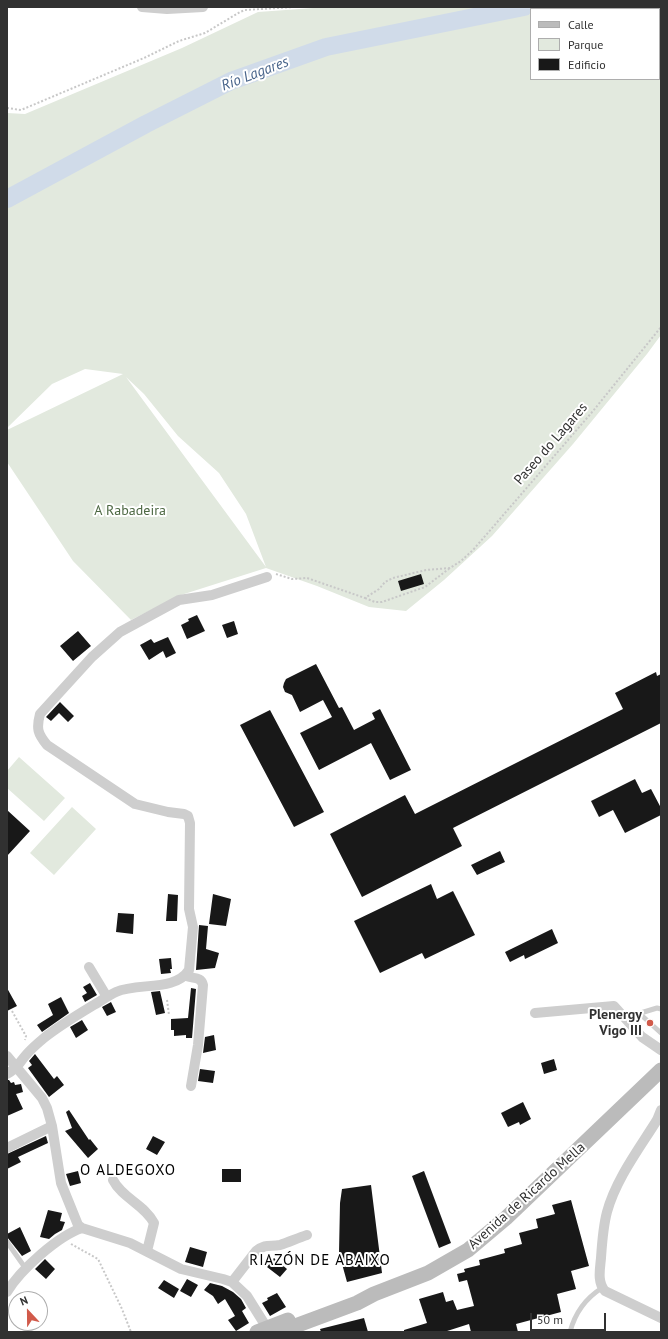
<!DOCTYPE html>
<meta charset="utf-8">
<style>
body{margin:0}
#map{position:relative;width:668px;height:1339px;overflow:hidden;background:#fff;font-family:"PT Sans",sans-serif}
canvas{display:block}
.frame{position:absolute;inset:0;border:8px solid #313131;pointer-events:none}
.legend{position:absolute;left:530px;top:8px;width:130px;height:72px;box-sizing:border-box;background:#fff;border:1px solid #adadad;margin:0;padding:5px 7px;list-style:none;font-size:12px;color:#313131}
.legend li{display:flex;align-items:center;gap:8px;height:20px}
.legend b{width:20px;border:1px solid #adadad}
.north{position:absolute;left:8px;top:1291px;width:40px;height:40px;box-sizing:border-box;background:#fff;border:1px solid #adadad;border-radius:50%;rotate:338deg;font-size:11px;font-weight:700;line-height:16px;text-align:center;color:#313131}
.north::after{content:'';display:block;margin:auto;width:14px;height:18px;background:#d15a4a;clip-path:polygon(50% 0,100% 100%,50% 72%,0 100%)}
.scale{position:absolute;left:530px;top:1313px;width:76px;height:18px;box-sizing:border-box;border:2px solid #313131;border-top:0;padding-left:5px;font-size:12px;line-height:14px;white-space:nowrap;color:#313131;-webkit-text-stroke:3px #fff;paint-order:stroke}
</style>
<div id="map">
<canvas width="668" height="1339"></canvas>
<div class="frame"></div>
<ul class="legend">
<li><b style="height:5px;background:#bbb"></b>Calle</li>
<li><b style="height:11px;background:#e2e9de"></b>Parque</li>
<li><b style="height:11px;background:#181818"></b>Edificio</li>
</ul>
<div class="north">N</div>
<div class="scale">50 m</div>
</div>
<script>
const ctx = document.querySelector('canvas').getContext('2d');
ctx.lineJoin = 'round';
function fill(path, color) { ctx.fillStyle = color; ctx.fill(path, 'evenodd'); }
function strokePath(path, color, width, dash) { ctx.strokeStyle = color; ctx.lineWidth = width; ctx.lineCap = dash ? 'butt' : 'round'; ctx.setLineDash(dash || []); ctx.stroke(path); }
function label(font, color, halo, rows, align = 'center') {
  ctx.font = font + ' "PT Sans",sans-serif'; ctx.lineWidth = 4; ctx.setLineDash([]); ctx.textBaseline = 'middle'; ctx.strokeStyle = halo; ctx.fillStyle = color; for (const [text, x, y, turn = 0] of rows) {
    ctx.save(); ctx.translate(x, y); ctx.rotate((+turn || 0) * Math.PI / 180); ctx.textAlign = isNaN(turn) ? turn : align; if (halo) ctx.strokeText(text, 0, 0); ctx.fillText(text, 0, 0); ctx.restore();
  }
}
fill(new Path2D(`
 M327 7H661V335L647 354 573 444 492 536 444 580 406 611 369 607 317 586 266 568 181 595 131 620 73 561 7 462V430L123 374 85 369 52 384 7 428V113L25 114 182 48 258 12ZM531 9H659V79H531ZM126 377 144 394 178 436 219 473 246 514 266 567Z
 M19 757 65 798 44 821 7 788V771Z
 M72 807 96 829 54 875 30 853Z`), '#e2e9de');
strokePath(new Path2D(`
 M7 199 146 124 231 81 326 47 524 7`), '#d0dbe9', 18);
fill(new Path2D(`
 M421 574 424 584 401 591 398 581Z
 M197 615 205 631 187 639 181 625 189 621 188 619Z
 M234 621 238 634 227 638 222 625Z
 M78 631 91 646 73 661 60 646Z
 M168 637 176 653 166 658 163 651 149 660 140 645 151 639 154 643Z
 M316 664 339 708 342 707 354 730 375 719 372 713 380 709 411 770 390 780 371 743 319 770 300 733 332 717 323 700 300 712 292 695 285 692 283 687 284 683 286 679Z
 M656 672 657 676 661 674V723L453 828 462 846 362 897 330 834 405 795 415 814 623 709 615 693Z
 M60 702 74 716 68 722 59 713 51 721 46 717Z
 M270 710 324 812 294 827 240 725Z
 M635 779 642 793 651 789 661 808V815L625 833 613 810 599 817 591 801Z
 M7 810 30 831 7 856Z
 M500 851 505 862 477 875 471 865Z
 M431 884 437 899 453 891 475 935 425 959 422 953 380 973 354 921Z
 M168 894 178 895 177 921H166Z
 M213 894 231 899 226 926 209 924Z
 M118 913 134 914 133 934 116 932Z
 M199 925 208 926 206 949 219 953 215 968 196 970Z
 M552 929 558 943 525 959 524 955 510 962 505 952Z
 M171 958 172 969H170L171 973 161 974 159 959Z
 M90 983 97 995 85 1002 82 996 87 993 83 987Z
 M7 988 17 1006 7 1011Z
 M191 988 196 989 192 1038H186V1035L174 1036V1030H171V1019L188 1018Z
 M160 991 165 1013 156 1015 151 992Z
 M61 997 69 1013 42 1032 37 1025 53 1015 48 1004Z
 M111 1002 116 1012 107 1016 102 1007Z
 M82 1020 88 1030 76 1038 70 1027Z
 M214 1035 216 1050 203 1053 205 1037Z
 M35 1054 54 1079 57 1076 64 1085 49 1097 28 1068 32 1065 29 1061Z
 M554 1059 557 1070 544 1074 541 1063Z
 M200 1069 215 1071 213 1083 198 1081Z
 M7 1080H9L11 1083 14 1082 15 1085 21 1084 23 1092 16 1094 23 1109 7 1116Z
 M523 1102 531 1119 520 1125 519 1122 508 1127 501 1113Z
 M69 1110 89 1140 90 1139 98 1149 88 1158 65 1131 72 1128 66 1112Z
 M46 1136 48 1143 18 1157 21 1162 7 1169V1154Z
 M153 1136 165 1142 157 1155 146 1149Z
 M222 1169H241V1182H222Z
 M78 1171 81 1183 70 1186 66 1174Z
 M424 1171 451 1243 439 1248 412 1176Z
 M371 1185 382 1273 347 1282 339 1253 340 1203 342 1189Z
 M571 1200 589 1266 571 1271 576 1289 557 1294 561 1312 516 1324 518 1332H471L469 1324 444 1332H404V1330L427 1323 419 1299 443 1292 446 1302 453 1300 457 1310 474 1306 467 1280 459 1282 457 1274 465 1272 464 1269 480 1265 479 1260 505 1253 504 1249 522 1244 519 1233 538 1228 536 1219 555 1214 552 1205Z
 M48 1210 62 1213 60 1221 65 1222 62 1230 55 1234 49 1239 40 1237Z
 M20 1227 31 1251 22 1256 7 1237V1234Z
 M190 1247 207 1252 203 1267 185 1262Z
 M274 1258 287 1269 280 1277 267 1267Z
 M45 1259 55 1269 46 1279 35 1269Z
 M187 1279 198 1285 191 1297 180 1291Z
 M164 1280 179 1289 174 1298 158 1288Z
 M210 1283 222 1286 233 1292 241 1299 246 1308 242 1311 249 1323 236 1331 228 1320 235 1316 225 1299 218 1304 213 1296 204 1290Z
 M277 1293 286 1307 270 1316 262 1303 268 1300 267 1298Z
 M364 1318 368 1332H321L320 1329Z`), '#181818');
strokePath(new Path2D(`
 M7 108 21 110 144 58 179 41 205 33 240 12 245 10 293 7
 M276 574 292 579 307 578 365 598 379 589 385 582 393 578 426 570 450 568 461 561 473 550 499 520 593 411 661 327
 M365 598 375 602H382L425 587 450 568
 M167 1000 169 1015
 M12 1011 26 1036 25 1040
 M71 1244 98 1259 122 1309 131 1332`), '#c8c8c8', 2, [2, 2]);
strokePath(new Path2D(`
 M639 1013 661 1033
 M627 1021 634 1015 657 1008 661 1009
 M7 1242 26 1269
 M570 1332C575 1313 586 1298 602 1288`), '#cecece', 5);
strokePath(new Path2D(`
 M142 7 167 9 203 7
 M89 967 107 997
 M186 976C193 979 201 976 203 985L198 1045 191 1086
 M535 1013 614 1006 642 1037 661 1050
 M7 1056 42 1098 47 1108 52 1126 61 1183 78 1225 82 1228 130 1243 181 1269 223 1279 232 1282 247 1296 267 1328
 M7 1074C19 1067 18 1064 26 1055 31 1049 38 1043 44 1038 59 1026 76 1016 92 1006 100 1002 107 996 116 992 138 982 175 992 189 970L193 927 189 909 190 823 188 816 184 814 168 812 135 804 47 745C38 734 36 729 40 714L92 657 120 632 179 600 212 595 267 577
 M661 1110 657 1120C639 1149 616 1179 607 1212 603 1227 602 1243 601 1258 600 1269 597 1282 605 1291L661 1318
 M7 1148 52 1126
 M113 1180C122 1198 145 1205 154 1223L147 1251
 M232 1282 256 1251C267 1243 269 1247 280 1245 289 1242 298 1238 307 1235
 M7 1292C20 1270 58 1236 82 1228`), '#cecece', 10);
strokePath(new Path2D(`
 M257 1332 288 1320
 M279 1332 357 1303 374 1294 428 1273 468 1250 506 1218 661 1070`), '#bbb', 15);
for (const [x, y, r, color] of [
 [650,1023,4,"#d15a4a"]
]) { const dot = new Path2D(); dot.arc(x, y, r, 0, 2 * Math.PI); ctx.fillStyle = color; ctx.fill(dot); strokePath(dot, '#fff', 1.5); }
label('14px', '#313131', '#fff', [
 ["Paseo do Lagares",551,444,-49],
 ["Avenida de Ricardo Mella",527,1196,-42]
]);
label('14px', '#4d6843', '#fff', [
 ["A Rabadeira",130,511]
]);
label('bold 14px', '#313131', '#fff', [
 ["Plenergy",642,1015],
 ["Vigo III",642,1031]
], 'right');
label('italic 15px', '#48648a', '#fff', [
 ["Río Lagares",255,74,-21]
]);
ctx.letterSpacing = '1px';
label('15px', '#000', '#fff', [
 ["O ALDEGOXO",128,1171],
 ["RIAZÓN DE ABAIXO",320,1261]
]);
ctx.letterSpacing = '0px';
</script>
